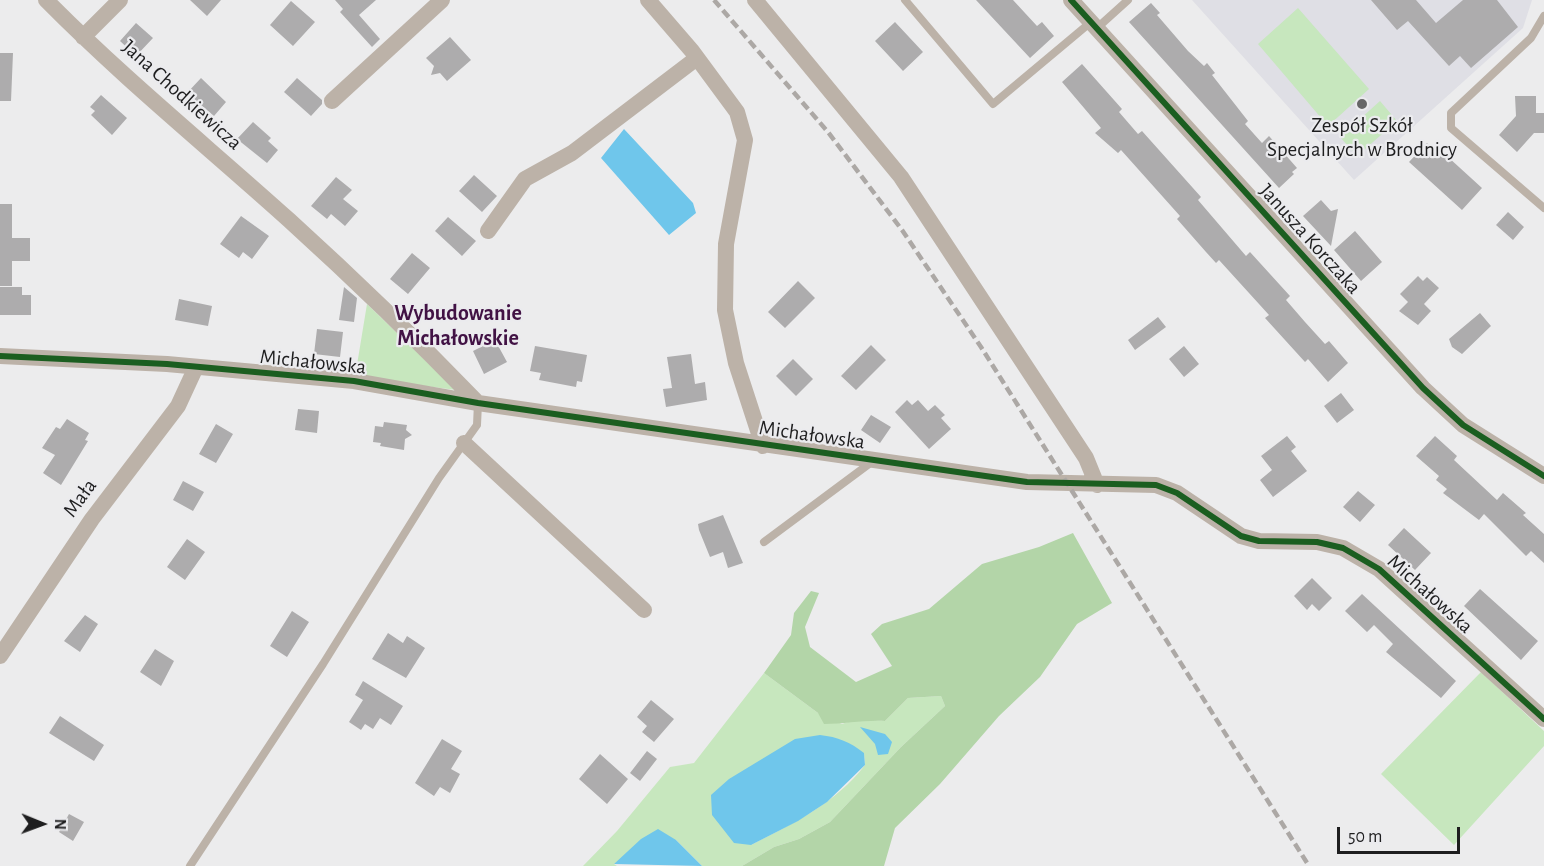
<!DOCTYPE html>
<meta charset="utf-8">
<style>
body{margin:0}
#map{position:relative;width:1544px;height:866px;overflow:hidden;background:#ececed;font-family:"Alegreya Sans",sans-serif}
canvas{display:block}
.north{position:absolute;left:12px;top:794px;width:60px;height:60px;-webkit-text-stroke:4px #ebebee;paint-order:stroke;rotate:91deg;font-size:16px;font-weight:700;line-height:24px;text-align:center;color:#1e1e1f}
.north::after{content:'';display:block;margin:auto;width:21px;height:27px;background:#1e1e1f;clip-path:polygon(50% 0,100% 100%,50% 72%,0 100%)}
.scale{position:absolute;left:1337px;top:827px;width:123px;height:27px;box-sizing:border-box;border:3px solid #1e1e1f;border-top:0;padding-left:8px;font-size:18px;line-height:21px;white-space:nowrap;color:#1e1e1f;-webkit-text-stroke:4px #ebebee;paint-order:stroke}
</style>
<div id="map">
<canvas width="1544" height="866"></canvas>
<div class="north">N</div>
<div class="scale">50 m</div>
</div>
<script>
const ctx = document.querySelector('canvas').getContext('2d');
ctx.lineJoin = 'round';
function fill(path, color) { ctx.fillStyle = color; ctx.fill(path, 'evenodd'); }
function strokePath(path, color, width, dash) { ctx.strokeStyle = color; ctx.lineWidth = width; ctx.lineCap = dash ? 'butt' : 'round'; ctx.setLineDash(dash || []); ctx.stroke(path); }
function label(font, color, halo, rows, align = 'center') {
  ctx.font = font + ' "Alegreya Sans",sans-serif'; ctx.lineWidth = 4.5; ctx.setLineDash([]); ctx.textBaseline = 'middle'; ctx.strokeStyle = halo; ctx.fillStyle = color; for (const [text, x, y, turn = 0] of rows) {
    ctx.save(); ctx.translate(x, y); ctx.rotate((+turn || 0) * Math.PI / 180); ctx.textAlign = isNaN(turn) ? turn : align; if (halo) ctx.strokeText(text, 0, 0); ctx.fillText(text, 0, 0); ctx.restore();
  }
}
fill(new Path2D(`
 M1192 0H1532L1523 28 1354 180Z`), '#dfdfe5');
fill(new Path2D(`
 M1298 8 1369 89 1328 126 1258 44Z
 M1380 101 1397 121 1357 156 1340 137Z
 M367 304 456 390 355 377Z
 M1481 672 1544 731V746L1454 845 1381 774Z
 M764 673 818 713 842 724 856 719 885 721 908 698 941 696 945 706 901 747 830 822 799 839 774 847 742 866H702L676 840 614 864 617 866H583L617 831 670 767 694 763ZM864 753 865 765C836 803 792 824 751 845Z`), '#c7e7be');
fill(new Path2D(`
 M1073 533 1112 603 1077 624 1040 677 999 716 940 784 895 828 884 866H742L774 847 799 839 830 822 901 747 945 706 941 696 908 698 885 721C863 720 845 724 824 724L818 713 764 673 791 635 794 613 811 591 819 593 805 627 810 647 856 682 892 666 871 634 882 624 929 609 982 564 1039 547Z`), '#b3d5a8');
fill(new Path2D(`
 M624 129 693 203 696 213 669 235 601 158Z
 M860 727 885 734 892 742 888 754 878 755 875 744Z
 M820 735C838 737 850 742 864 753L865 765 827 802 798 821 751 845 734 843 712 815 711 795 729 779 795 739Z
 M658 829 676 840 702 866 614 864 641 839Z`), '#6fc6eb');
fill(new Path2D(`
 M190 0H221L207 16Z
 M335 0H376L359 15 380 39 372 47 340 12 343 9Z
 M976 0H1013L1037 26 1042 22 1054 36 1030 58Z
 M1371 0H1416L1436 23 1463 0H1497L1518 27 1471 68 1460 56 1449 66 1408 21 1397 30Z
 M291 1 315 22 293 46 270 25Z
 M1151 3 1160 13 1157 15 1188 51 1204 66 1207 63 1215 73 1212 75 1248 121 1245 124 1262 143 1269 136 1297 168 1292 172 1294 174 1279 188 1129 22Z
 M895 22 923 52 903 71 875 41Z
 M136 23 153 38 136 56 120 41Z
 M450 37 471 60 447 81 440 73 431 75 434 66 426 58Z
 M0 53H13L11 101H0Z
 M1082 64 1122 109 1119 112 1138 134 1142 131 1201 197 1198 200 1246 256 1250 252 1290 296 1286 300 1305 322 1325 344 1329 341 1348 363 1328 382 1308 359 1305 362 1265 318 1269 315 1219 260 1216 263 1206 252 1177 219 1180 216 1121 150 1118 153 1095 133 1101 128 1062 82Z
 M201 78 226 102 214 116 187 93Z
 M297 78 322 100V104L311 116 284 92Z
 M101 95 127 118 112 135 91 115 95 111 90 107Z
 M1515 96H1536V113H1544V133H1534L1517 152 1499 135 1516 116Z
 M253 122 271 138 268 141 278 150 267 163 237 139Z
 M1427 143 1434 150 1437 147 1482 188 1462 210 1409 162Z
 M474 175 497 196 482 212 459 191Z
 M336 177 352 190 343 199 358 211 345 226 331 214 327 219 311 206Z
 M1321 200 1331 211 1338 209 1331 246 1303 216Z
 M0 204H12V238H30V261H12V286H0Z
 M1508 212 1524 227 1513 240 1496 225Z
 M241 216 269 236 252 259 243 252 239 258 220 244Z
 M448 217 476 241 462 256 435 231Z
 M1355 231 1382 262 1361 281 1334 250Z
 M412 253 430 268 408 294 390 279Z
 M1418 276 1423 281 1427 277 1439 288 1424 304 1431 311 1418 325 1399 311 1408 302 1400 294Z
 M798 281 815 298 785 328 768 312Z
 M0 287H22V295H31V315H0Z
 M344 287 357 298 354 322 339 320Z
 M179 299 212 306 208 326 175 320Z
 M1480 313 1491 326 1462 354 1452 347 1449 339Z
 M1158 317 1166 327 1135 350 1128 340Z
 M317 329 343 332 340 357 314 354Z
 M495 340 507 362 484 374 473 351Z
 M871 345 886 360 856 390 841 376Z
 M535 346 587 355 582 382 577 381 576 387 539 380 541 373 530 371Z
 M1184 346 1199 364 1184 377 1169 359Z
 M691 354 695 384 705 382 707 400 666 407 663 389 672 388 667 357Z
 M793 359 813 379 796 396 776 376Z
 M1341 393 1354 410 1337 423 1324 406Z
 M907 400 912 405 918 400 928 411 935 405 945 415 941 418 951 429 929 449 895 412Z
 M298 409 319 411 317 433 295 430Z
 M871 415 891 427 880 443 861 430Z
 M67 419 89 433 85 440 88 441 61 485 43 473 55 455 42 448 56 427 60 429Z
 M384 422 407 425 406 430 412 435 405 439 404 450 380 446 381 443 373 442 375 426 383 427Z
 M216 424 233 434 216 463 199 454Z
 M1287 436 1296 447 1291 451 1307 471 1273 497 1260 480 1272 470 1261 456Z
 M1435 436 1457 456 1454 460 1497 500 1503 493 1526 513 1523 515 1544 534V563L1531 551 1526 556 1484 514 1479 520 1443 493 1447 489 1436 480 1439 476 1416 456Z
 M183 481 204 492 193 511 173 500Z
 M1358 491 1375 505 1360 522 1343 507Z
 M723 515 743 563 728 568 723 552 710 557 699 530 698 524Z
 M1404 528 1431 553 1415 570 1388 545Z
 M187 539 205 552 185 580 167 567Z
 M1312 578 1332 598 1319 611 1312 604 1307 610 1294 596Z
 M1480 589 1538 641 1521 660 1464 606Z
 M1362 594 1456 681 1441 698 1386 652 1393 644 1374 625 1367 632 1345 611Z
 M292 611 309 622 287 657 270 646Z
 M85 615 98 624 80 652 64 641Z
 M388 633 403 643 407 636 425 648 406 678 372 659Z
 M155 649 174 661 161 686 140 672Z
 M363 681 403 706 391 725 380 718 373 729 365 724 361 730 349 722 363 700 355 695Z
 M651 700 674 719 654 742 642 732 647 726 637 717Z
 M60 716 104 745 94 761 49 733Z
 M442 739 462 751 451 769 460 774 450 793 440 787 434 796 415 783Z
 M647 751 657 759 640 781 630 773Z
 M600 754 628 779 607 804 579 779Z
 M69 814 84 822 73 841 59 832Z`), '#adacad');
strokePath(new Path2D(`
 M905 0 993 104 1091 22
 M1544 16 1531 38 1451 113V128L1544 208
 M1097 28 1128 0
 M764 542 873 461
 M190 866 323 664 439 478 477 425 478 403`), '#bcb2a8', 8);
strokePath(new Path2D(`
 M46 0C123 78 208 147 289 220 354 279 417 340 478 403
 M648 0 692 51 737 112 745 140 726 244 725 310 736 363 763 446
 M755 0 901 177 1086 458 1097 485
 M1071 0 1423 388 1463 425 1544 476
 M83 37 120 0
 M332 101 442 0
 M488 231 525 179 572 153 697 58
 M0 356 167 364 354 381 478 403 1027 482 1156 485 1177 493 1241 536 1259 541 1317 542 1343 548 1379 569 1544 719
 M464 443 644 610
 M0 656 92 519 178 406 196 367`), '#bcb2a8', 16);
strokePath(new Path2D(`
 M714 0 828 132 902 230 981 347 1309 866`), '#aca8a5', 4.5, [9, 4.5]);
strokePath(new Path2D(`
 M1071 0 1423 388 1463 425 1544 476
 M0 356 167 364 354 381 478 403 1027 482 1156 485 1177 493 1241 536 1259 541 1317 542 1343 548 1379 569 1544 719`), '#1b5e20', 6);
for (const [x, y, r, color] of [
 [1362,104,6,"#666667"]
]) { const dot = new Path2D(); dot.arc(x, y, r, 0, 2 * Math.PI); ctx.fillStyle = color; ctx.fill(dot); strokePath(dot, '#ebebee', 2); }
label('21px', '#1e1e1f', '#ebebee', [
 ["Jana Chodkiewicza",182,95,42],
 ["Janusza Korczaka",1310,239,48],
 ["Michałowska",313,362,6],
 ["Michałowska",812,435,8],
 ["Mała",80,498,-54],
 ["Michałowska",1430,594,42]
]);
label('21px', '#1e1e1f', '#ebebee', [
 ["Zespół Szkół",1362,126],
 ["Specjalnych w Brodnicy",1362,150]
]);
label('bold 22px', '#411244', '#ebebee', [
 ["Wybudowanie",458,313],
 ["Michałowskie",458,338]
]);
</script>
